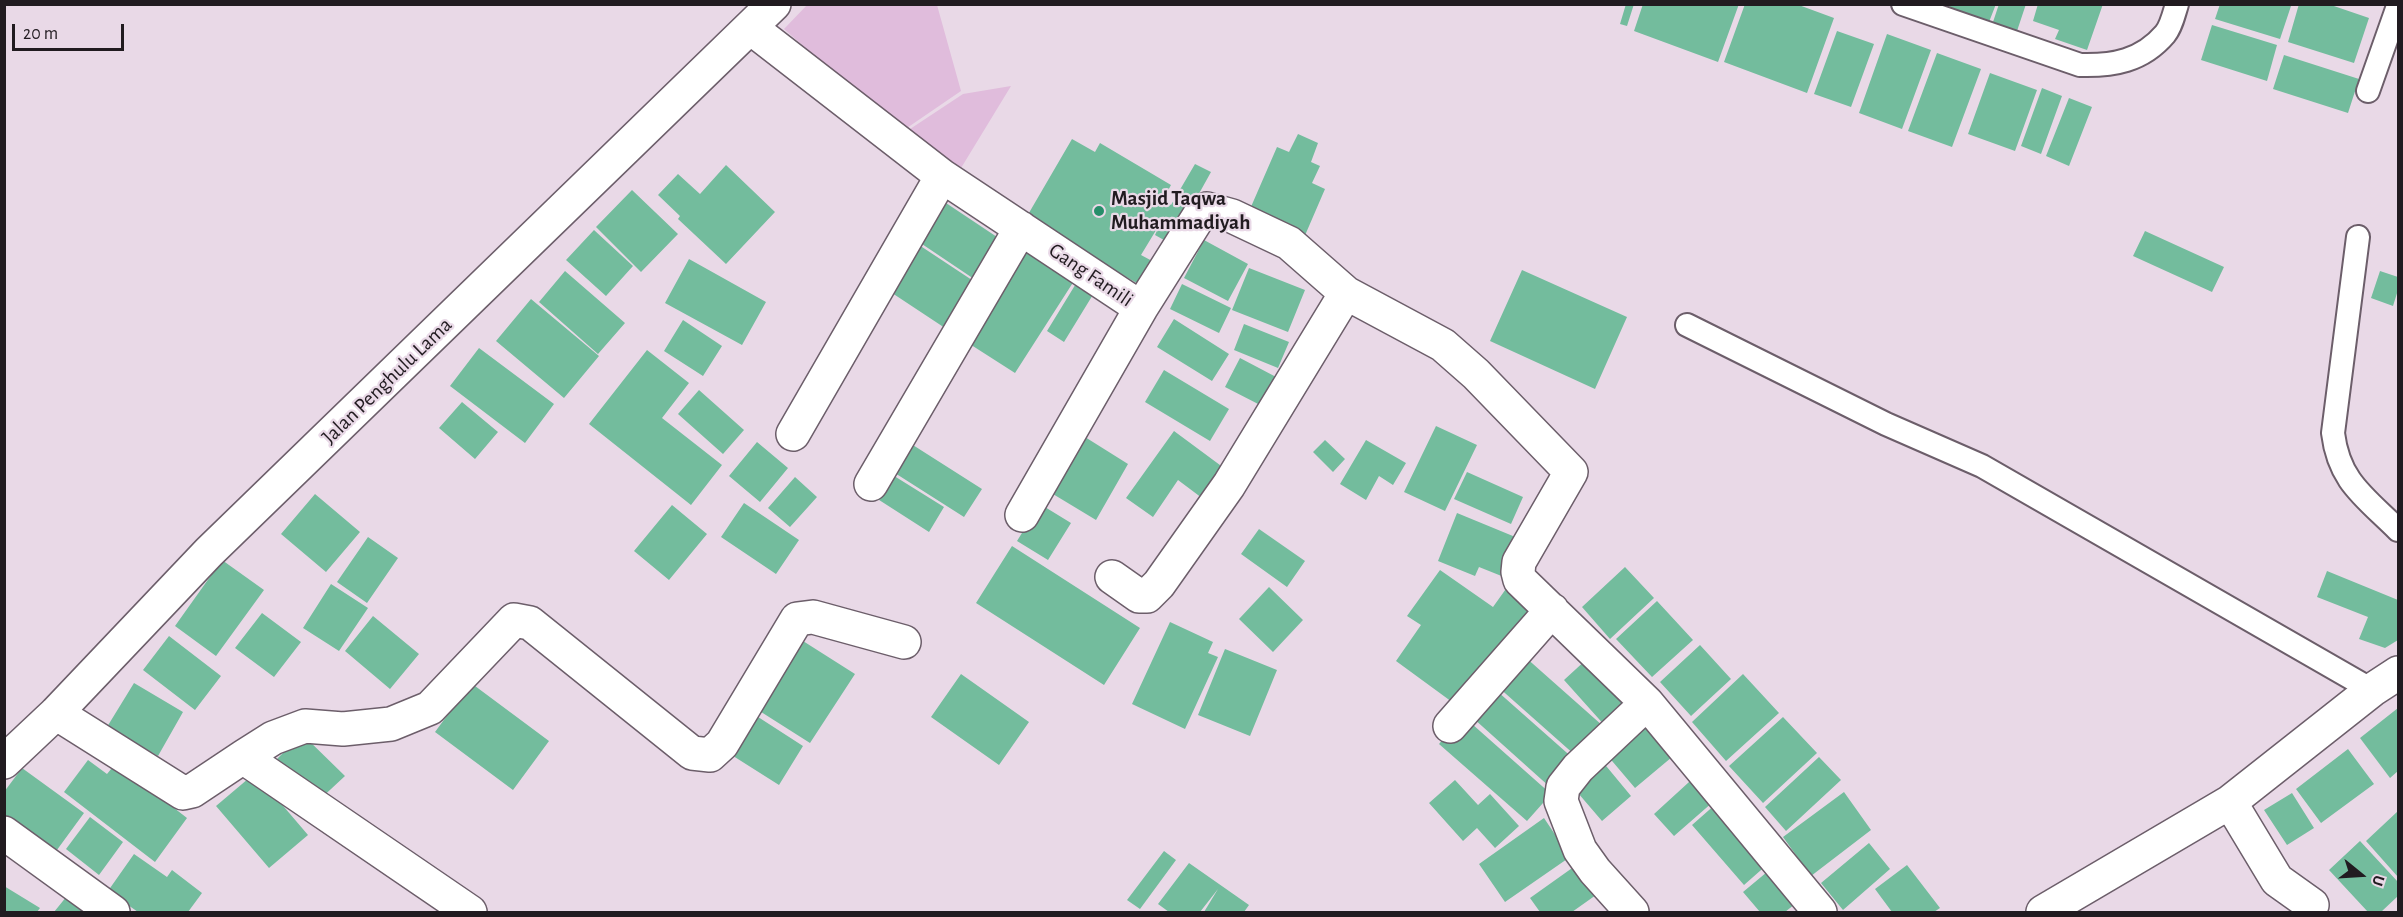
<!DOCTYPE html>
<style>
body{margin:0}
#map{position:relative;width:2403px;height:917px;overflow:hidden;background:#e9d9e7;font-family:"Alegreya Sans",sans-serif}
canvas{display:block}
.frame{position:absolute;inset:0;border:6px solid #211b20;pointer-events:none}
.north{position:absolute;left:2331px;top:845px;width:60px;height:60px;-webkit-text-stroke:4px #e9d9e7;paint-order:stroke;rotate:108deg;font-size:16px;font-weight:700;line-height:24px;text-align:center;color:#211b20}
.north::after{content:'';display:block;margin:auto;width:21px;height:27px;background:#211b20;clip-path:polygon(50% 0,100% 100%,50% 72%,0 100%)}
.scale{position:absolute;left:12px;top:24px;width:112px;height:27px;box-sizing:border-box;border:3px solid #211b20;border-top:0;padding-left:8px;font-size:18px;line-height:21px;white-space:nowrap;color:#211b20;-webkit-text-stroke:4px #e9d9e7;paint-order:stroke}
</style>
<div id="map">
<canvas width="2403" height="917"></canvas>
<div class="frame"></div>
<div class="north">U</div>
<div class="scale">20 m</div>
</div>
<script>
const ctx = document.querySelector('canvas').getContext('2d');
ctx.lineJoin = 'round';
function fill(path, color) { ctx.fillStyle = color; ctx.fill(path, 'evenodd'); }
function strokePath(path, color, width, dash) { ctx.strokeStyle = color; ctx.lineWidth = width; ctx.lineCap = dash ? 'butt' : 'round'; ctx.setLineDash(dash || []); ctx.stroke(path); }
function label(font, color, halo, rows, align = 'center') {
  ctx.font = font + ' "Alegreya Sans",sans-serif'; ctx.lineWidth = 4.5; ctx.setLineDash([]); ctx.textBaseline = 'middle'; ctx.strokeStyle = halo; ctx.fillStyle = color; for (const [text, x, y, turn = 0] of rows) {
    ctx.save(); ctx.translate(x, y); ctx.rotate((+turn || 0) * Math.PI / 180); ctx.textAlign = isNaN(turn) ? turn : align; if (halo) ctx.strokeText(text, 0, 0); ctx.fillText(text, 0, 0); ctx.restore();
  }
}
fill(new Path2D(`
 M807 5H937L961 91 901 132 784 29Z
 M1011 86 958 173 904 133 963 94Z`), '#e0bcdc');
fill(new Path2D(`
 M1626 4H1634L1627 26 1620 24Z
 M1643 4H1739L1718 62 1634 31Z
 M1745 4H1796L1834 18 1807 93 1724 62Z
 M1950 4H1996L1989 22 1949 8Z
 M1999 4H2026L2016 34 1992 25Z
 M2038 4H2103L2087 50 2055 39 2059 30 2033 21Z
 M2220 4H2285L2291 6 2280 39 2215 19Z
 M2299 4H2328L2369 18 2354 63 2288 42Z
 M2212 25 2277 45 2267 81 2201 60Z
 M1837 31 1874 44 1851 107 1814 94Z
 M1887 34 1931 50 1902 129 1859 113Z
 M1937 53 1981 69 1952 147 1908 131Z
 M2284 55 2359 79 2348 113 2273 89Z
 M1990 73 2037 90 2015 151 1968 134Z
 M2042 88 2062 96 2041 154 2021 146Z
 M2069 98 2092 107 2069 166 2046 156Z
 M1298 134 1318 143 1311 162 1320 166 1312 183 1325 189 1303 240 1247 216 1277 147 1289 152Z
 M1072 139 1095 152 1100 143 1171 185 1163 200 1171 205 1195 164 1211 172 1171 244 1155 235 1161 222 1141 255 1154 262 1140 285 1026 218Z
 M726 165 775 212 726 264 678 219 680 216 658 195 678 174 700 194Z
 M632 190 678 234 641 272 596 227Z
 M943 201 1003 241 977 281 916 240Z
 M594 230 633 266 606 296 566 260Z
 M2145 231 2224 267 2212 292 2133 256Z
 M1204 240 1248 264 1228 301 1184 278Z
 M916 243 981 286 951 332 886 289Z
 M1024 249 1074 281 1015 373 965 341Z
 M689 259 766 302 742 345 665 303Z
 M1249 268 1305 290 1288 332 1232 310Z
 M1522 270 1627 317 1595 389 1490 341Z
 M565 271 625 323 598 354 539 302Z
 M2380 271 2398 277V290L2393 306 2371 298Z
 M1077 282 1094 293 1064 342 1047 331Z
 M1182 284 1231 308 1219 333 1170 309Z
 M531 299 599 356 564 398 496 341Z
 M1174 319 1229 354 1212 381 1157 347Z
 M683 320 722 346 703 376 664 351Z
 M1244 324 1289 342 1278 368 1234 350Z
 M479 348 554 404 525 443 450 386Z
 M647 350 689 383 662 418 722 465 691 505 589 424Z
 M1240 358 1278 378 1264 407 1225 387Z
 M1164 370 1229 409 1210 441 1145 402Z
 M699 390 744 430 723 454 678 414Z
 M462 402 498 432 475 459 439 428Z
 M1436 426 1477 445 1445 511 1404 492Z
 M1174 431 1228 471 1206 501 1178 480 1153 517 1126 498Z
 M1077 432 1128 464 1096 520 1043 488Z
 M905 440 982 489 964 517 887 468Z
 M1325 440 1345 459 1333 472 1313 452Z
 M1366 440 1406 463 1393 485 1379 476 1366 500 1340 484Z
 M757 442 788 468 760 502 729 476Z
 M1467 472 1523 497 1511 524 1454 499Z
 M891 474 944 507 929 532 876 498Z
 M795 477 817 497 790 527 768 508Z
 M315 494 360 532 326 572 281 534Z
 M744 503 799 540 776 574 721 537Z
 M1040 504 1071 523 1048 560 1017 541Z
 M672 505 707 534 669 580 634 551Z
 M1457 513 1525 541 1509 579 1479 567 1475 576 1438 561Z
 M1259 529 1305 561 1287 587 1241 554Z
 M368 537 398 558 367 603 337 582Z
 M1012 546 1140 628 1104 685 976 603Z
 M222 560 264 590 216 656 175 626Z
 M1625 567 1654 598 1610 639 1582 607Z
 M1440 570 1493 607 1508 586 1536 605 1463 710 1396 661 1421 625 1407 616Z
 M2327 571 2398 600V640L2385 648 2359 639 2368 617 2317 597Z
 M331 584 368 608 339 651 303 628Z
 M1269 587 1303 620 1273 652 1239 619Z
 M1657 601 1693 640 1652 677 1616 639Z
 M262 613 301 642 274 677 235 648Z
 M373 616 419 654 390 689 345 651Z
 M1170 622 1213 642 1208 653 1218 657 1185 729 1132 704Z
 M169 636 221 676 195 710 143 670Z
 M803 641 855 674 810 743 758 710Z
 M1700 645 1731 679 1691 716 1660 682Z
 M1225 649 1277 670 1250 736 1198 715Z
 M1524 656 1603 726 1576 756 1497 686Z
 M1588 658 1632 705 1607 728 1564 680Z
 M961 674 1029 722 999 765 931 717Z
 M1743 674 1779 713 1726 761 1692 722Z
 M134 683 183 712 158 756 107 727Z
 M471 683 549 741 513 790 435 732Z
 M1497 691 1575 760 1551 788 1473 718Z
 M2398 708V771L2390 778 2360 738Z
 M755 715 803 746 779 785 730 754Z
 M1463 716 1551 794 1527 821 1439 744Z
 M1783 717 1817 753 1763 803 1729 766Z
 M1650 718 1678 752 1635 788 1607 755Z
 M302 734 345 776 317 802 275 761Z
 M2348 749 2374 784 2321 823 2296 789Z
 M1819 757 1841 780 1786 831 1765 807Z
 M88 760 107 774 116 763 187 818 155 862 64 792Z
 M1602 761 1631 796 1602 821 1572 786Z
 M22 768 84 813 54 854 4 818V792Z
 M1700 772 1721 795 1674 836 1654 814Z
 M255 773 308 835 269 868 216 806Z
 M1455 780 1478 805 1490 794 1519 826 1495 848 1477 828 1463 841 1429 803Z
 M1844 792 1871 830 1811 876 1783 837Z
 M2292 793 2314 828 2287 845 2264 810Z
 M1717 803 1769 863 1744 885 1692 825Z
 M2398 811V877L2366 841Z
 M90 817 123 842 99 875 66 849Z
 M1544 818 1570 857 1505 902 1479 864Z
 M2360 841 2398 882V896L2381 912H2368L2329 870Z
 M1869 843 1890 869 1843 910 1821 883Z
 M1164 851 1176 860 1140 909 1127 900Z
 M134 854 167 877 172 870 202 893 188 912H138L108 891Z
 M1189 863 1249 905 1244 912H1204L1218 889 1200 912H1169L1158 904Z
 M1907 865 1940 908 1934 912H1892L1875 889Z
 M1575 866 1596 895 1572 912H1540L1530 898Z
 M1773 867 1800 900 1785 912H1760L1743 892Z
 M4 886 40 908 37 912H4Z
 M71 891 98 912H54Z`), '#73bc9d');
const service = new Path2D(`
 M1903 4 2080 65C2113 66 2142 61 2165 34 2171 27 2174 14 2177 4
 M2368 91 2398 6
 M2358 237 2333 433C2339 482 2365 497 2398 530
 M1687 325 1886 424 1982 466 2372 690`);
const minor = new Path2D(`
 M751 28 942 176 1141 308 1199 216 1207 209 1232 216 1289 243 1346 293 1443 345 1476 374 1571 472 1519 562 1518 572 1520 580 1647 703 1820 912
 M793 434 942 176
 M871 484 1021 228
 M1022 515 1141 308
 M1112 577 1139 596H1147L1159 584 1229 485 1346 293
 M56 713 183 793 192 791 243 757 470 912
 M1450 726 1552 610
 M243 757 273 738 305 726 343 729 391 724 430 708 514 620 530 623 692 753 710 755 722 744 797 619 813 617 904 642
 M4 762 56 713 209 552 774 4
 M2230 802 2277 880 2312 905
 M4 833 113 912
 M1632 912 1595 871 1580 850 1561 801 1563 787 1578 768 1647 703
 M2043 912 2230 802 2372 690 2398 673`);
strokePath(service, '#6c5e6a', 26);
strokePath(minor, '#6c5e6a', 36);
strokePath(service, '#fff', 22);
strokePath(minor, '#fff', 33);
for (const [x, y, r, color] of [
 [1099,211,6,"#278e6a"]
]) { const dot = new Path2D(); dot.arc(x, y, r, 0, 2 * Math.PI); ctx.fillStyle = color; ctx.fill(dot); strokePath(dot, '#e9d9e7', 2); }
label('bold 21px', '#211b20', '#e9d9e7', [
 ["Masjid Taqwa",1111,199],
 ["Muhammadiyah",1111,223]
], 'left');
label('21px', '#211b20', '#e9d9e7', [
 ["Gang Famili",1091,275,34],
 ["Jalan Penghulu Lama",387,381,-44]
]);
</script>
